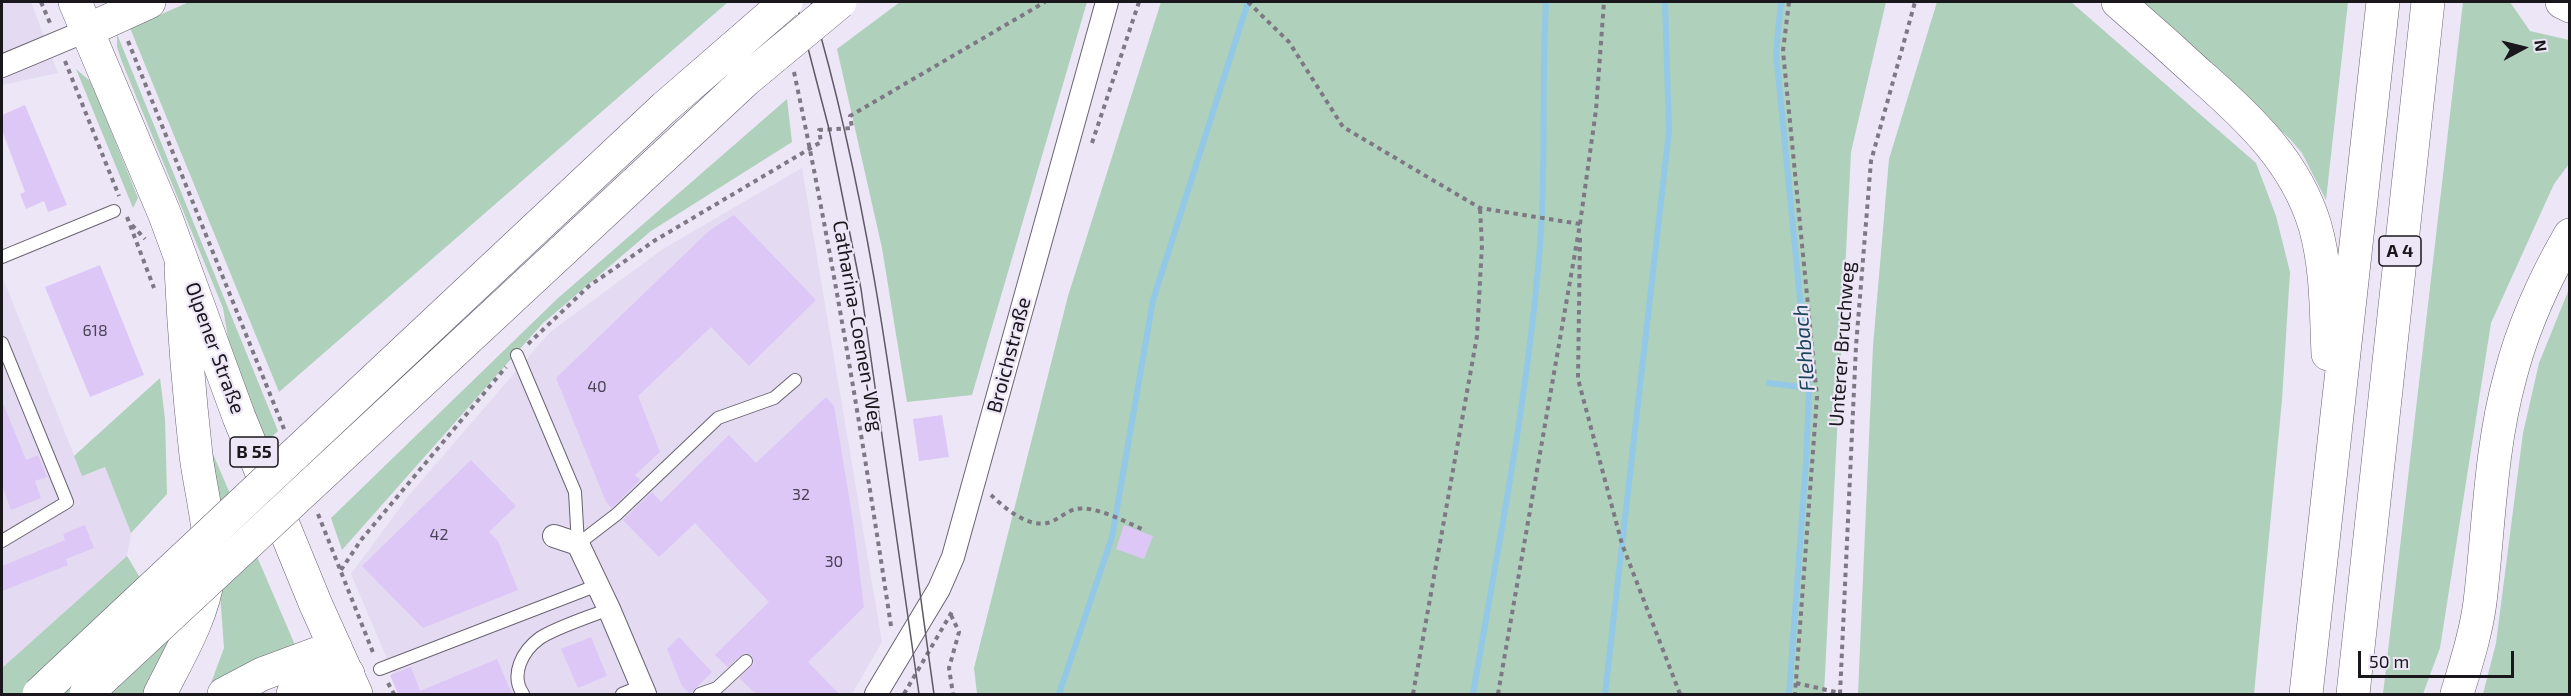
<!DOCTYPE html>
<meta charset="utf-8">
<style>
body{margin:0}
#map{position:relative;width:2571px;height:696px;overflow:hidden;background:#ede6f7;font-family:"Exo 2",sans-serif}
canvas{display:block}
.frame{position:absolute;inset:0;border:3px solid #19171c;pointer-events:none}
.north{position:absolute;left:2493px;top:18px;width:60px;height:60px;-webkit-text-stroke:4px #ede6f7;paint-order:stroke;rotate:83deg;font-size:16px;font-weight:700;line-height:24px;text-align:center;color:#19171c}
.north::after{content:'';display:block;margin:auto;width:21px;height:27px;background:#19171c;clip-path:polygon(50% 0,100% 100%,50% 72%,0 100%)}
.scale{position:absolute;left:2358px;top:651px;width:156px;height:27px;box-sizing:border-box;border:3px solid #19171c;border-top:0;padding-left:8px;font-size:18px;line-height:21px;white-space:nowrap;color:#19171c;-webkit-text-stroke:4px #ede6f7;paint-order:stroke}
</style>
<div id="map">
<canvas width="2571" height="696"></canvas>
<div class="frame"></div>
<div class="north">N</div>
<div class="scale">50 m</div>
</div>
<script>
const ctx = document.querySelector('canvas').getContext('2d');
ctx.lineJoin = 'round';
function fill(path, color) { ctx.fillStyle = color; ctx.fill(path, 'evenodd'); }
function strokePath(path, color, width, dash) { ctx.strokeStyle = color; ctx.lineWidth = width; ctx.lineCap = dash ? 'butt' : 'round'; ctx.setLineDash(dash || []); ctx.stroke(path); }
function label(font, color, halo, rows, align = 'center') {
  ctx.font = font + ' "Exo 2",sans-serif'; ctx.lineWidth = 4.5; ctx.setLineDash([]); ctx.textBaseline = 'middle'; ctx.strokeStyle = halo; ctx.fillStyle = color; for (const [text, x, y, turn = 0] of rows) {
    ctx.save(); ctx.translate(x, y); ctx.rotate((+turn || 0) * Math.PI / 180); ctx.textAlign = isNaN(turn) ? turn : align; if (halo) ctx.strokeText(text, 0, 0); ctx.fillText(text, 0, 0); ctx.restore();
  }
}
fill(new Path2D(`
 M2 2H31L58 73 2 85Z
 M802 168 882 642 852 694H402L351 574 410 494 550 332 663 249Z
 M2 276 82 475 105 467 131 533 127 556 2 668Z`), '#e4daf2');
fill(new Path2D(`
 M189 2H728L279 392 130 28Z
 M900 2H1087L972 395 907 402 882 248 837 49Z
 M1161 2H1886L1851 152 1824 694H977L974 668 1068 296Z
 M1937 2H2071L2256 163 2276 216 2290 272 2282 400 2254 694H1858L1873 346 1889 159Z
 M2139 2H2348L2326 200 2302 153 2290 139Z
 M2463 2H2510L2530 31 2569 40V164L2554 184 2491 323 2440 648 2423 694H2383Z
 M117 34 278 431 262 446 232 361 223 308 122 62 117 47Z
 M76 69 90 81 97 96 138 198 133 208Z
 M787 99 792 142 651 231 542 324 342 550 331 518 557 299Z
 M2569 289V694H2483L2496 643 2523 433 2539 363Z
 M160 378 165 419 167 494 131 533 105 467 82 476 74 456Z
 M201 426 295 645 214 694H207L224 648 212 483Z
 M127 556 178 641 151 694H2V668Z`), '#afd0bb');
strokePath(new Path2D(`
 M1781 2 1776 53 1809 392 1806 462 1789 694
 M1769 383 1809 388
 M1059 694 1112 537 1153 300 1248 2
 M1473 694C1497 553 1525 412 1538 269 1547 180 1541 91 1546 2
 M1605 694 1669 131 1665 2`), '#93c9e6', 6);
fill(new Path2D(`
 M25 105 67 205 48 212 44 201 26 209 20 194 25 192 2 130V115Z
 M734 215 816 300 749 366 711 327 638 396 660 452 635 475 640 480 612 508 606 502 556 378 710 230Z
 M100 265 144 375 90 397 45 287Z
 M826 397 834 406 853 521 864 607 808 662 839 694H756L739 678 754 664 752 655 744 653 728 667 715 655 769 602 695 523 659 557 623 520 652 492 661 502 729 435 756 463Z
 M2 401 26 460 38 455 47 477 35 481 41 498 11 510 2 485Z
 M942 415 949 457 919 461 913 419Z
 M471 460 516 506 489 532 498 541 518 590 423 628 362 566Z
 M85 525 94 548 66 559 68 565 2 591V566L65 540 63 534Z
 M1124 525 1153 536 1144 559 1116 549Z
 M591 637 607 676 578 688 561 649Z
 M679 637 712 672 690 694 682 686 667 649Z
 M497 659 512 694H398L390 675 411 667 420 691Z`), '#ddc7f7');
const lane = new Path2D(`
 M2 257 114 211
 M2 343 67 502 2 541
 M517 355 575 492 578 544
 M578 544 617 514 718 418 774 398 795 380
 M380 669 598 585
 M523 694C510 675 522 651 540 638 557 627 589 617 609 609
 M622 694 641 686
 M700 694 717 688 746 661`);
const street = new Path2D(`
 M2 66 88 30
 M554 536 578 544 609 609 645 694
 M876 694 939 589 953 557 1107 2`);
const secondary = new Path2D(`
 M88 30 149 2
 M160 694C178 657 202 619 208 577 214 536 201 495 196 455 189 393 184 331 181 268
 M224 694 262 674 335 647
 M293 694 348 674`);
const primary = new Path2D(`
 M75 2 165 215 239 417 316 605 356 694`);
const highway = new Path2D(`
 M2118 2C2146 26 2173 50 2200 75 2249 118 2296 162 2315 226 2327 268 2326 311 2328 354
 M2562 2 2570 6
 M2306 694 2383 2
 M2353 694 2428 2
 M2457 694C2466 664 2476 633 2480 602 2489 527 2490 450 2510 377 2523 326 2544 280 2570 235`);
strokePath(lane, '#696371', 14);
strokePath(street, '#696371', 24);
strokePath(secondary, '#696371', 34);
strokePath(primary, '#696371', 34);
strokePath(highway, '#696371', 34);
strokePath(new Path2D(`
 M41 2 50 23
 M1248 2 1289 42 1343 127 1480 208 1580 224 1498 694
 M1789 2 1783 51 1817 397 1795 694
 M128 41 284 429
 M65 61 119 196
 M794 72C833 256 863 441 891 626
 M1092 143 1139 2
 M127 217 154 288
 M1580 224 1596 110 1604 2
 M132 225 145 239
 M1580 238 1578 379 1622 544 1680 694
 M528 344 589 286 654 241 821 142 819 130 852 128 850 116 1045 2
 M991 495C1005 508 1026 527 1047 523 1057 521 1066 511 1076 509 1094 505 1126 522 1142 529
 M318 514 374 655
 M341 570 361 540 506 367
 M951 615 959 632 949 668 953 694
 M388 683 394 694
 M1796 683 1840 693
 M904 694 953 610
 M1413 694 1477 336 1482 245 1480 208
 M1840 694 1856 346 1871 161 1915 2`), '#7d7883', 4, [4.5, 4.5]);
strokePath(lane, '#fff', 12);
strokePath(street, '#fff', 22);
strokePath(secondary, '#fff', 33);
strokePath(primary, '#fff', 33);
strokePath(highway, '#fff', 33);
strokePath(new Path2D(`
 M796 2 829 129 861 289 919 694
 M811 2C878 227 901 463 934 694`), '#5e5a63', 1.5);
const secondaryBridge = new Path2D(`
 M39 694 665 107 786 2
 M86 694 746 80 840 2`);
strokePath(secondaryBridge, '#696371', 34, []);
strokePath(secondaryBridge, '#fff', 33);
label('16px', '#4a4353', null, [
 ["618",95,331],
 ["40",597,387],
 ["32",801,495],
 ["42",439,535],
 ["30",834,562]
]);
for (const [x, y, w] of [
 [2400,251,42],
 [254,452,48]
]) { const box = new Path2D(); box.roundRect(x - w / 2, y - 15, w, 30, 4.5); ctx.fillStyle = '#ede6f7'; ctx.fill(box); strokePath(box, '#19171c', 1.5); }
label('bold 18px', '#19171c', null, [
 ["A 4",2400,251],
 ["B 55",254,452]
]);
label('20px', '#19171c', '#ede6f7', [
 ["Catharina-Coenen-Weg",858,326,80],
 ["Unterer Bruchweg",1842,344,-86],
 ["Olpener Straße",215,348,70],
 ["Broichstraße",1009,355,-75]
]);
label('italic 21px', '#19455a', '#ede6f7', [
 ["Flehbach",1804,348,-95]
]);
</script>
